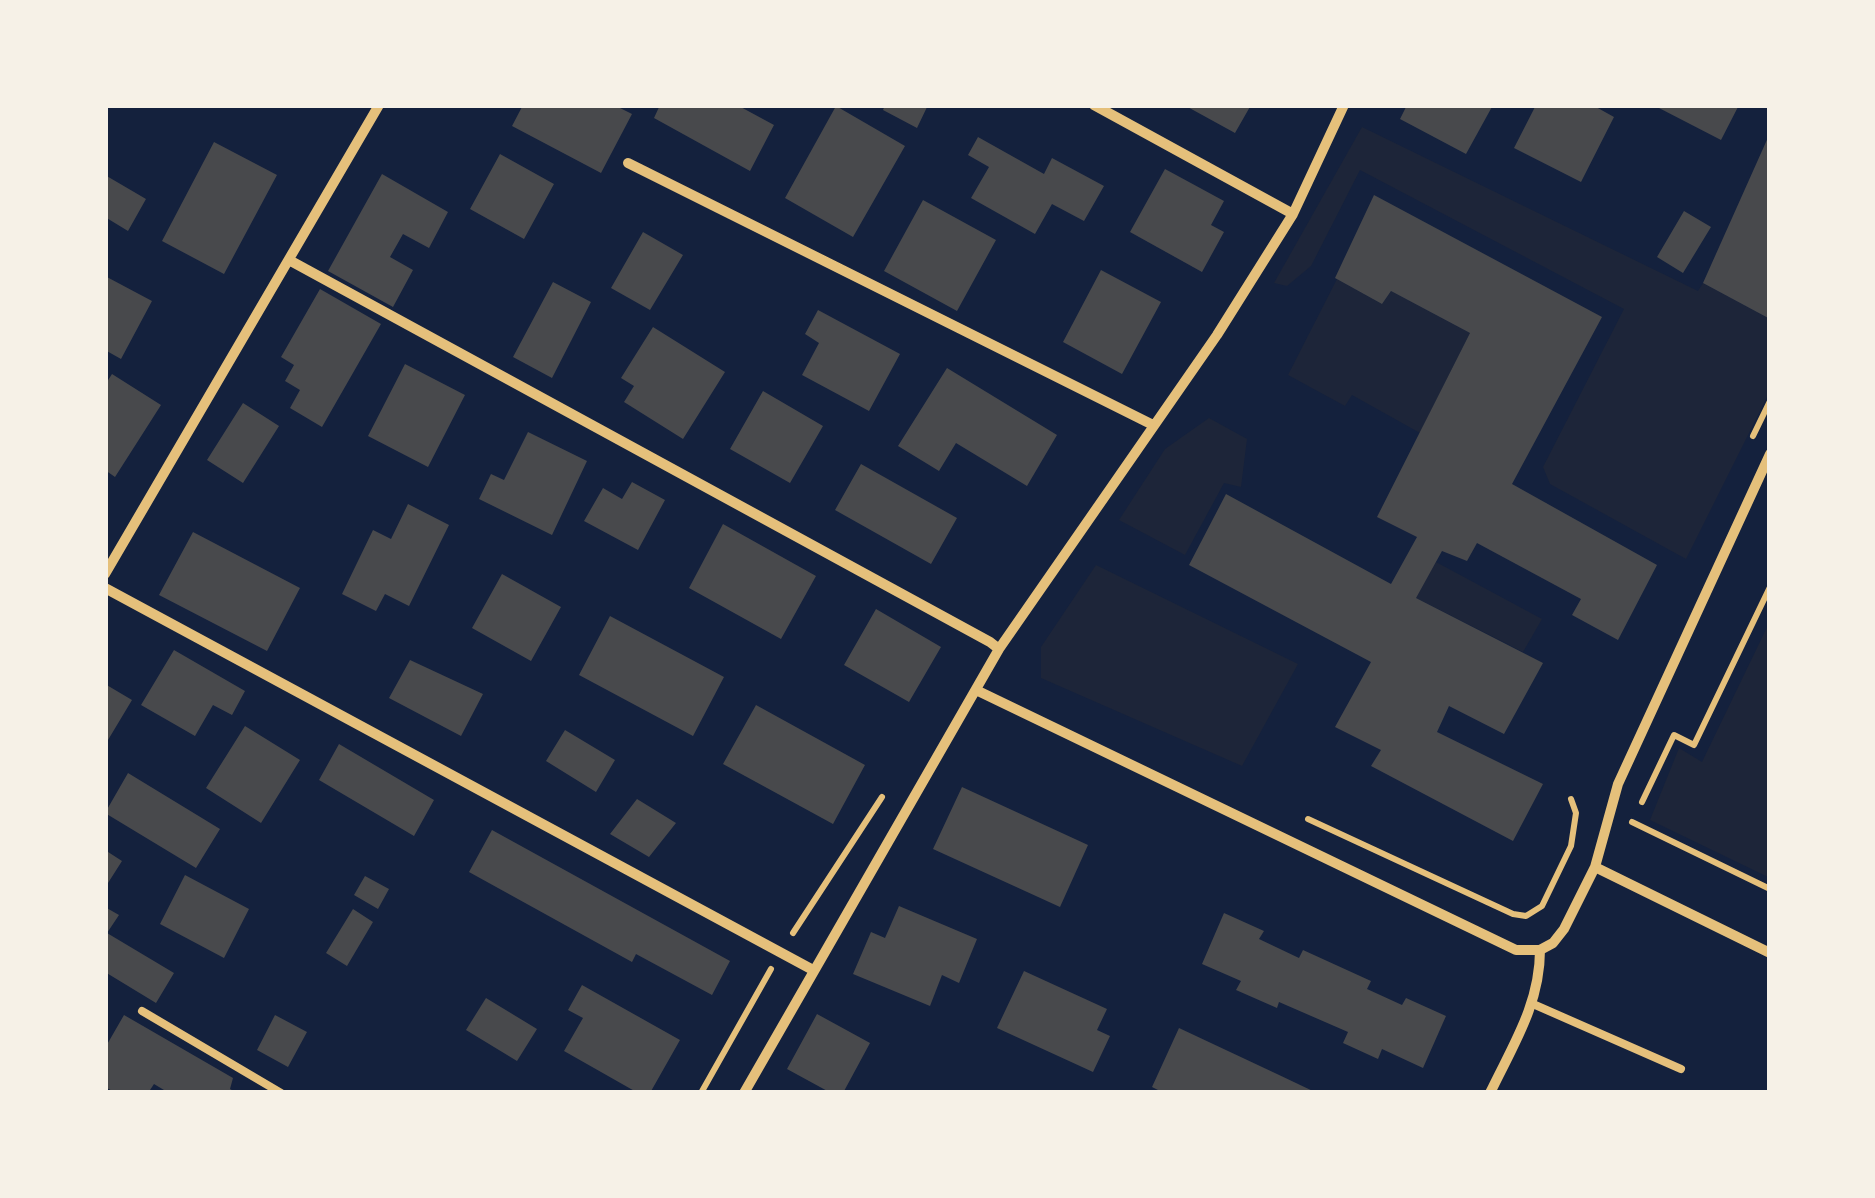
<!DOCTYPE html>
<style>
body{margin:0}
#map{position:relative;width:1875px;height:1198px;overflow:hidden;background:#14213d;font-family:"DejaVu Sans",sans-serif}
canvas{display:block}
.frame{position:absolute;inset:0;border:108px solid #f6f1e7;pointer-events:none}
</style>
<div id="map">
<canvas width="1875" height="1198"></canvas>
<div class="frame"></div>
</div>
<script>
const ctx = document.querySelector('canvas').getContext('2d');
ctx.lineJoin = 'round';
function fill(path, color) { ctx.fillStyle = color; ctx.fill(path, 'evenodd'); }
function strokePath(path, color, width, dash) { ctx.strokeStyle = color; ctx.lineWidth = width; ctx.lineCap = dash ? 'butt' : 'round'; ctx.setLineDash(dash || []); ctx.stroke(path); }
fill(new Path2D(`
 M1362 127 1698 291 1703 283 1770 319V391L1686 559 1550 484 1543 467 1624 309 1360 170 1311 266 1287 286 1274 283Z
 M1337 279 1382 304 1391 291 1470 333 1420 433 1352 395 1345 406 1288 375Z
 M1209 418 1247 439 1241 487 1224 483 1185 555 1119 520 1165 449Z
 M1436 562 1542 619 1523 652 1414 597Z
 M1096 565 1298 664 1242 766 1041 678V647Z
 M1770 621V878L1650 820 1679 748 1702 762Z`), '#1d2539');
fill(new Path2D(`
 M523 105H614L632 114 601 173 512 126Z
 M660 105H737L774 125 750 171 654 118Z
 M885 105H928L917 128 883 110Z
 M1184 105H1251L1235 133Z
 M1407 105H1493L1466 154 1400 119Z
 M1536 105H1597L1596 107 1614 117 1581 182 1514 148Z
 M1661 105H1739L1721 140 1659 108Z
 M836 106 905 146 853 237 785 198Z
 M1770 133V319L1703 283Z
 M978 137 1044 174 1052 158 1104 186 1084 221 1052 204 1035 234 971 198 989 167 968 155Z
 M214 142 277 175 224 274 162 241Z
 M500 154 554 184 524 239 470 209Z
 M1165 169 1224 201 1211 225 1224 232 1202 272 1130 232Z
 M382 174 448 212 429 248 403 234 390 257 413 270 393 307 328 271Z
 M105 175 146 199 128 231 105 217Z
 M1374 195 1602 317 1512 484 1657 565 1618 640 1572 615 1581 599 1477 543 1467 561 1442 551 1416 598 1543 663 1504 734 1449 706 1437 732 1543 784 1513 841 1371 766 1381 750 1335 727 1371 662 1189 565 1226 494 1391 584 1417 537 1377 517 1470 333 1391 291 1382 304 1335 278Z
 M923 200 996 240 957 311 884 271Z
 M1684 211 1711 227 1683 273 1657 257Z
 M643 232 683 255 650 310 611 288Z
 M1101 270 1161 302 1122 374 1063 342Z
 M105 276 152 301 121 359 105 350Z
 M553 282 591 302 552 378 513 357Z
 M320 289 381 324 322 427 290 408 300 390 285 381 294 365 281 357Z
 M818 310 900 354 869 411 802 375 819 343 805 334Z
 M653 327 725 372 683 439 624 402 634 386 621 378Z
 M405 364 465 395 428 467 368 436Z
 M947 368 1057 435 1027 486 956 443 939 471 898 446Z
 M112 374 161 405 115 477 105 470V385Z
 M763 391 823 426 790 483 730 449Z
 M243 403 279 426 243 483 207 460Z
 M528 432 587 461 552 535 479 499 491 474 504 480Z
 M861 464 957 518 931 564 835 510Z
 M632 482 665 500 638 550 584 521 603 488 622 499Z
 M408 504 449 525 409 606 385 594 376 611 342 594 373 530 391 539Z
 M723 524 816 576 781 639 689 588Z
 M193 532 300 588 267 651 159 595Z
 M502 574 561 607 531 661 472 628Z
 M876 609 941 647 909 702 844 665Z
 M610 616 724 677 693 736 579 675Z
 M174 650 245 691 232 715 213 705 195 736 141 705Z
 M410 660 483 694 461 736 389 698Z
 M105 684 132 700 105 745Z
 M756 705 865 765 833 824 723 764Z
 M245 726 300 760 261 823 206 788Z
 M565 730 615 760 596 792 546 761Z
 M339 744 434 800 414 836 319 780Z
 M128 773 220 829 196 868 105 813Z
 M962 787 1088 845 1060 907 933 849Z
 M637 799 676 823 649 857 610 834Z
 M492 830 730 961 712 995 636 954 632 962 469 872Z
 M105 850 122 861 108 883 105 880Z
 M185 875 249 909 224 958 160 924Z
 M365 876 389 889 378 909 354 895Z
 M899 906 977 939 959 983 942 975 930 1006 853 974 871 932 885 938Z
 M105 907 119 915 107 933 174 973 156 1003 105 972Z
 M353 909 373 922 347 966 326 953Z
 M1224 913 1264 931 1259 939 1299 958 1303 950 1371 981 1367 989 1402 1005 1406 998 1446 1016 1423 1068 1382 1049 1378 1059 1343 1043 1348 1032 1279 1002 1277 1008 1236 990 1241 981 1202 964Z
 M1024 971 1107 1009 1097 1030 1110 1036 1093 1072 997 1028Z
 M582 985 680 1040 650 1093H638L564 1051 583 1018 568 1010Z
 M486 998 537 1029 517 1061 466 1030Z
 M817 1014 870 1043 843 1093H831L787 1069Z
 M124 1015 233 1078 230 1089 237 1093H169L154 1084 148 1093H116L105 1087V1048Z
 M275 1015 307 1032 288 1067 257 1050Z
 M1179 1028 1277 1074 1317 1093H1164L1152 1087Z`), '#48494c');
strokePath(new Path2D(`
 M1753 436 1770 401
 M1642 802 1674 735 1694 745 1770 587
 M1308 819 1513 914 1526 916 1542 906 1571 846 1576 813 1571 799
 M1632 822 1770 889
 M793 933 882 797
 M701 1093 771 969`), '#e5c07b', 6);
strokePath(new Path2D(`
 M1533 1004 1681 1069
 M142 1011 281 1093`), '#e5c07b', 8);
strokePath(new Path2D(`
 M1094 105 1293 214
 M628 163 1153 425
 M289 260 990 642 999 649
 M105 574 379 105
 M105 588 813 970
 M976 690 1516 950H1540
 M1595 867 1770 953
 M744 1093 999 649 1217 335 1293 214 1344 105
 M1490 1093C1513 1045 1540 1004 1540 950L1553 943 1564 929 1595 867 1618 784 1770 454`), '#e5c07b', 10);
</script>
